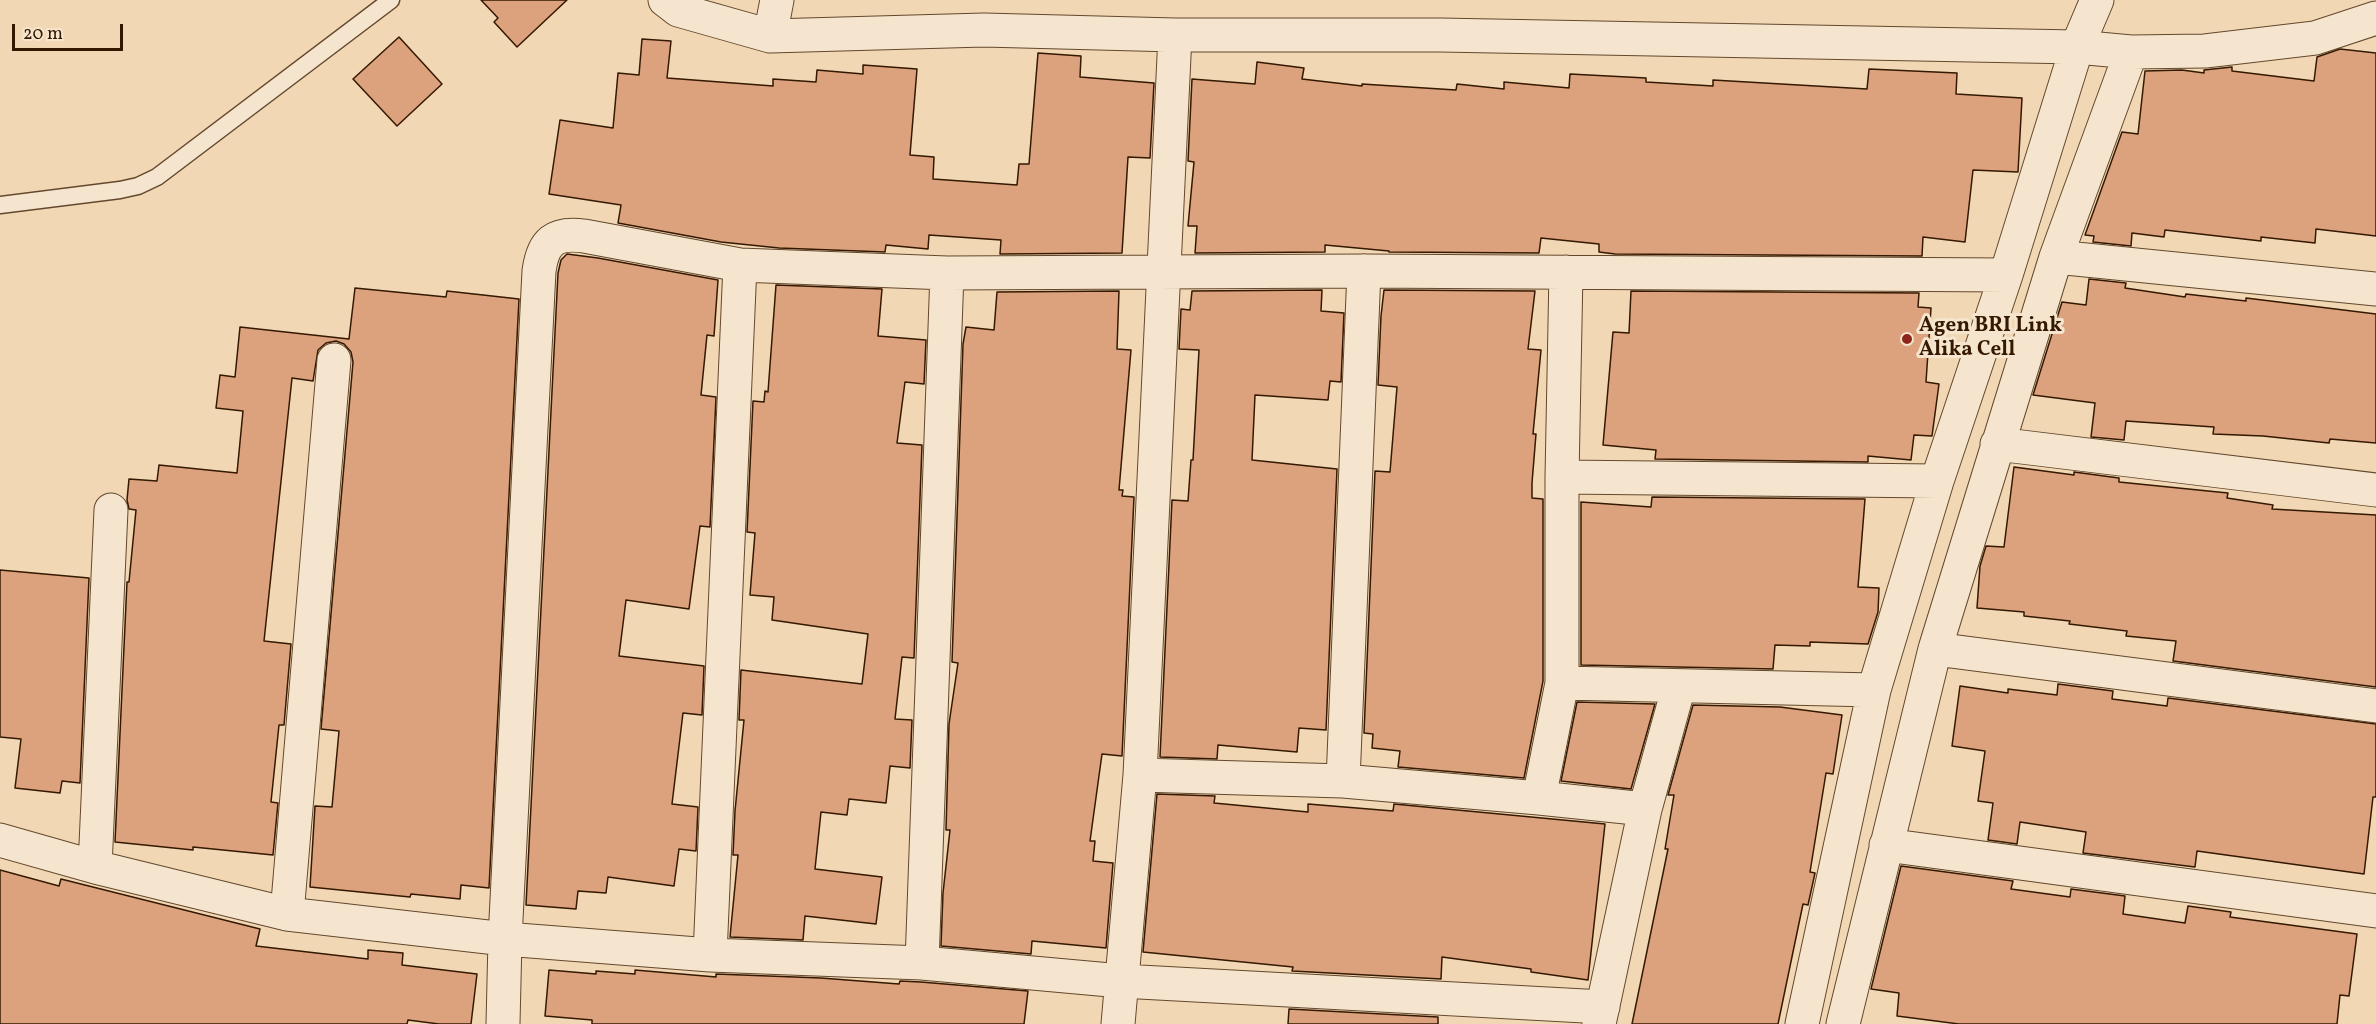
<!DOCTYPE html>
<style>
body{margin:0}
#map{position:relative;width:2376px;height:1024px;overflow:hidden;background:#f1d7b3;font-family:Vollkorn,serif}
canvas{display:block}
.scale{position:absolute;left:12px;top:24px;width:111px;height:27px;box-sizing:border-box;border:3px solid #341800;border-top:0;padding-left:8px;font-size:18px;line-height:21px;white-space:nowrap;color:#341800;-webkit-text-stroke:4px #f6e5ce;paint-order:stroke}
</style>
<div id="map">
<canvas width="2376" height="1024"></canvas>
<div class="scale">20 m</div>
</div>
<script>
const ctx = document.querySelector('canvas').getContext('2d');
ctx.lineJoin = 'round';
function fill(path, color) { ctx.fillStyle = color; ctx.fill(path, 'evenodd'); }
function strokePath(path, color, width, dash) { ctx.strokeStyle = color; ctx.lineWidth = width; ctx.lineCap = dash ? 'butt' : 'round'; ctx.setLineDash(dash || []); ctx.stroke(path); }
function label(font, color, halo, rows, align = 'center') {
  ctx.font = font + ' Vollkorn,serif'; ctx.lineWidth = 6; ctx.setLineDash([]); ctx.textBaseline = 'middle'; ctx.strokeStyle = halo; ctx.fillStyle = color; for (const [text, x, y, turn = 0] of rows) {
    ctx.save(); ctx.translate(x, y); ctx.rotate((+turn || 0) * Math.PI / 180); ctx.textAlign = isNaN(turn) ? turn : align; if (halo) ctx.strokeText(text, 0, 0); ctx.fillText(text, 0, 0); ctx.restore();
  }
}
const building = new Path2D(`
 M481 0H567L517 47 494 22 498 18Z
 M399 37 442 84 397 126 353 79Z
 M642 39 671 41 667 78 773 86V79L816 82 817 70 863 74V65L917 69 910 155 934 157 933 179 1017 185 1019 164H1029L1038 53 1081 56 1080 77 1154 83 1150 158 1128 157 1122 253 1000 254 1001 240 929 235 928 249 886 245 885 252 779 248 721 242 618 223 621 205 549 194 560 120 613 128 618 73 639 75Z
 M2340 49 2376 53V236L2316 229 2315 243 2261 237V241L2165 230 2164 237 2132 233 2131 246 2093 242 2094 236 2085 235 2122 132 2138 134 2145 71 2182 70 2204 73V70L2232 67V71L2314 81 2317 57Z
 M1257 62 1304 68 1302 79 1362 86V84L1456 90 1457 84 1504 89V82L1569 88 1570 74 1646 78V82L1713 86V80L1867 89 1869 69 1957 73 1956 94 2022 98 2018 172 1973 170 1965 242 1923 237 1922 256 1615 254 1599 252V244L1541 238 1539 253 1389 252V251L1325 245V252L1195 253 1197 226H1188L1194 162 1188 161 1192 79 1255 84Z
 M567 254 598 258 718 280 714 336 707 335 701 395 716 397 710 527 700 526 689 609 626 600 619 656 704 666 702 715 683 713 672 804 698 807 696 851 679 849 674 886 608 877 606 893 578 891 576 909 526 905 558 273 561 260Z
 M2089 279 2126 283 2125 288 2185 297 2186 294 2246 301V298L2376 314V443L2330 439 2329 443 2263 436 2213 434 2214 427 2126 421 2124 440 2091 437 2095 403 2033 395 2062 302 2086 305Z
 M776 285 882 289 878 336 926 340 924 384 905 382 897 443 922 445 914 658 902 657 895 719 912 720 910 768 890 766 886 803 849 799 847 815 821 812 815 869 882 877 876 924 805 916 803 940 730 937 738 855H733L735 811 744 720H739L741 670 862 684 868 634 772 620 774 597 750 595 755 533 747 532 753 401 764 402 765 391 768 392Z
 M355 288 446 297 447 291 519 299 489 888 461 885 460 899 411 894 410 897 310 887 315 806 332 807 339 731 321 729 353 362 351 352 344 344 336 341 326 343 318 350 313 381 292 378 264 641 291 644 284 725H279L271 802 278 803 273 855 193 847V850L115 842 127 582H129L136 510 129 509 127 500 129 479 157 481 159 465 237 473 243 411 216 408 220 375 235 377 240 327 349 339Z
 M1322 290 1321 311 1344 313 1341 382 1330 381 1328 400 1255 395 1252 460 1337 469 1326 730 1299 728 1297 752 1218 745 1217 759 1160 757 1172 500 1188 501 1191 460H1193L1199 350 1179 349 1181 309 1190 310 1192 291Z
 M1384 290 1535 291 1528 349 1541 350 1533 434H1536L1532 483V498L1543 499V681L1524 778 1398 767 1400 751 1372 748 1373 734 1364 733 1375 471 1390 472 1397 387 1378 385 1381 316Z
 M1119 291 1117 349 1131 350 1119 490H1123L1122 496 1134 497 1122 756 1102 754 1090 841H1095L1093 861 1113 863 1106 948 1032 941 1031 954 941 946 943 893 950 830H946L949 724 958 663 952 662 963 344 966 327 994 330 997 292Z
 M1631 291 1919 293 1918 307 1931 308 1926 382 1939 384 1932 436 1914 435 1911 460 1868 456V462L1655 459 1656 450 1603 445 1613 332 1629 333Z
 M2014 467 2074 475V472L2119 478V482L2228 493 2227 498 2273 505 2272 509 2376 515V687L2173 661 2176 641 2126 636 2127 631 2069 624 2070 621 2024 616V612L1977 608 1980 566 1986 546 2004 547Z
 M1652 497 1865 499 1858 587 1879 588 1878 612 1868 644 1810 642V646L1775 645 1773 669 1581 665V502L1651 507Z
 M0 570 89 578 80 783 62 781 60 793 15 788 21 739 0 737Z
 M2058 684 2113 691 2112 699 2167 706 2168 698 2376 724V797H2373L2364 874 2197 851 2195 867 2083 853 2086 832 2020 822 2017 844 1988 840 1993 803 1978 801 1985 751 1952 746 1960 686 2008 693V689L2057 695Z
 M1577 702 1655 704 1631 789 1561 781Z
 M1693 705 1780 707 1842 715 1833 774 1826 773 1810 872 1815 873 1808 905 1803 904 1778 1024H1632L1668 849H1665L1674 795H1668Z
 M1157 794 1215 796 1214 803 1308 812V804L1393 811 1394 804 1605 824 1588 980 1531 972V969L1442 957 1441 979 1292 971 1293 967 1143 952Z
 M1901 866 2013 881 2011 889 2070 897 2071 889 2125 896 2123 914 2185 923 2188 906 2231 912 2230 917 2357 934 2349 996 2340 995 2337 1024H1959L1897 1016 1899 993 1871 989Z
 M0 870 59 886 61 879 260 929 256 946 368 959V950L403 953 402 965 477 974 471 1024H439L408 1020 407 1024H0Z
 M549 970 596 974V971L635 974V970L716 977V974L821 978 899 984 900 981 921 982 1028 991 1024 1024H592V1020L545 1016Z
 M1289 1009 1438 1017V1024H1288Z`);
fill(building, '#dba27d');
strokePath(building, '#341800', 1.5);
const lane = new Path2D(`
 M0 205 120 190 138 186 157 177 391 0`);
const street = new Path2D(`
 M665 0 678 10 770 36 984 30 1175 35H1440L2077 47 2131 52 2205 51 2315 38 2376 18
 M770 36 777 0
 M2056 257 2376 289
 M1566 272 1562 477V683L1539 798 1645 809 1599 1024
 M1997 444 2376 490
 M1562 477 1937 481
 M1935 649 2376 706
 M1562 683 1874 690
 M1140 775 1343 781 1539 798
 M1343 781 1364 271
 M1645 809 1679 686
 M0 840 95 867 287 914 505 939 710 955 922 963 1121 981 1603 1007
 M1886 845 2376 911
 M95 867 111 510
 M287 914 334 360
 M710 955 740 265
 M922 963 947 273
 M503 1024 505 939 539 271C543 242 554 232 584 236L740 265 947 273 1364 271 2006 275
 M1118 1024 1140 775 1175 35
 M1802 1024 1874 690 1937 481 2006 275 2077 47 2097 0
 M1843 1024 1935 649 2056 257 2131 52`);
strokePath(lane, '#63482d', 19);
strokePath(street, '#63482d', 35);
strokePath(lane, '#f6e5ce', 16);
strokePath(street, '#f6e5ce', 33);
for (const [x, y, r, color] of [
 [1907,339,6,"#8f2418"]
]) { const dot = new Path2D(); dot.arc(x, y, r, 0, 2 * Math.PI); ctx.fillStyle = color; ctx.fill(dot); strokePath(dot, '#f6e5ce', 2); }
label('bold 21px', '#341800', '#f6e5ce', [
 ["Agen BRI Link",1919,327],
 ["Alika Cell",1919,351]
], 'left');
</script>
